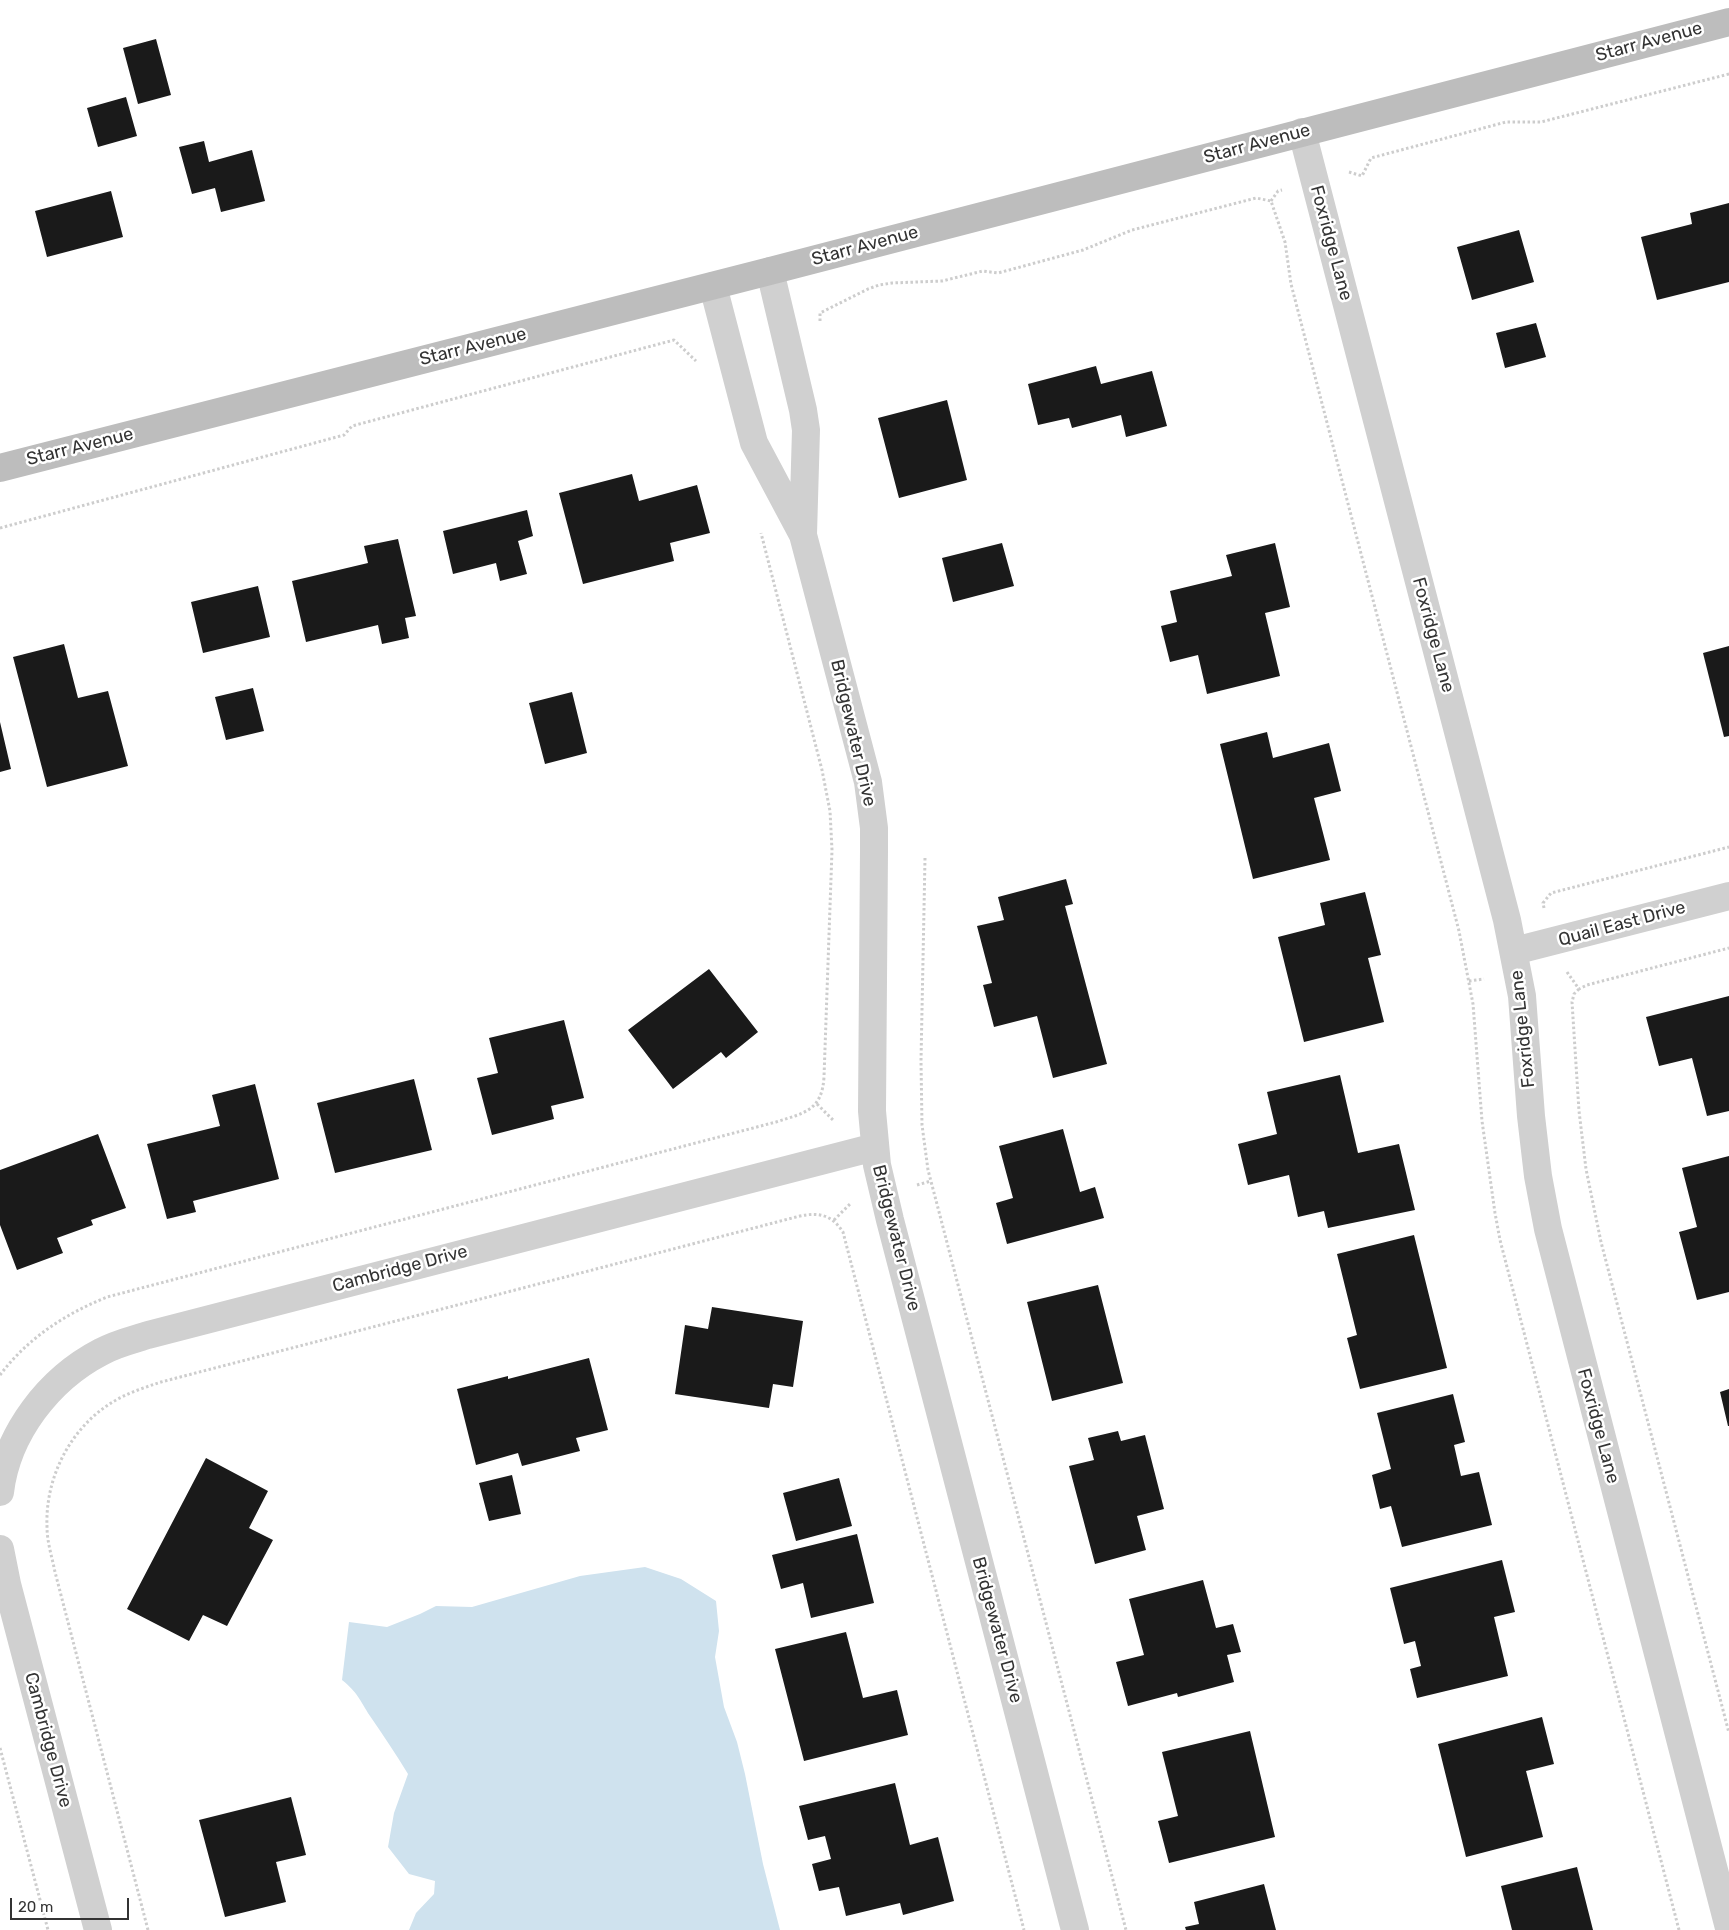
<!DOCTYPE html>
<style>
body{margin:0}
#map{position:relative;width:1729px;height:1930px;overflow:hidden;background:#fff;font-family:Rubik,sans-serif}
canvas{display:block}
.scale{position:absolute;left:10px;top:1898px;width:119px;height:22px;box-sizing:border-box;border:2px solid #333;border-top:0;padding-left:6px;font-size:15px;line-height:18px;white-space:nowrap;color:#333;-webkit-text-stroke:4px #fff;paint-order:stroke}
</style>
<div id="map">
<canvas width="1729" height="1930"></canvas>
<div class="scale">20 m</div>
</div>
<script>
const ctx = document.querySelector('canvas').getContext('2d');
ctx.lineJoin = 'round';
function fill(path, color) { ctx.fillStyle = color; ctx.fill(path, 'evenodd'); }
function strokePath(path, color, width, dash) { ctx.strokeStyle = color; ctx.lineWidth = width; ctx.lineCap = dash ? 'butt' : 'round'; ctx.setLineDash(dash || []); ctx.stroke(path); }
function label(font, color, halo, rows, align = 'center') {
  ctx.font = font + ' Rubik,sans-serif'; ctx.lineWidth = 5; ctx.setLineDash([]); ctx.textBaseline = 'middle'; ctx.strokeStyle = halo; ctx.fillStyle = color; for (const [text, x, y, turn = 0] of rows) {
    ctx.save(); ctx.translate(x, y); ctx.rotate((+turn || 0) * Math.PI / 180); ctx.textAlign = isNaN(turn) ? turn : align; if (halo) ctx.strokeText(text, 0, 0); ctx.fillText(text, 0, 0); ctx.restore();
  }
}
fill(new Path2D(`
 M645 1567 681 1579 716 1601 719 1631 715 1657 724 1707 737 1742 745 1774 763 1864 780 1930H409L416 1913 434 1894 435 1881 409 1874 388 1847 394 1813 408 1774C396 1754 383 1735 370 1716 359 1699 358 1693 342 1680L349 1622 387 1627 420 1614 436 1606 472 1607 580 1576Z`), '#cfe2ee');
fill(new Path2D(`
 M156 39 171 95 138 104 123 48Z
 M126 97 137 136 98 147 87 108Z
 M204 141 209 162 252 150 265 201 221 212 215 188 192 194 179 147Z
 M111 191 123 237 47 257 35 211Z
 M1729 203V282L1657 300 1641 237 1692 224 1690 213Z
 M1519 230 1534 282 1472 300 1457 247Z
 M1536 323 1546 357 1505 368 1496 333Z
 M1096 366 1101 384 1152 371 1167 426 1126 437 1121 415 1072 428 1069 418 1038 425 1028 384Z
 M947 400 967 480 899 498 878 418Z
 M632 474 639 501 697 485 710 533 670 543 674 561 583 584 559 493Z
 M527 510 533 536 518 541 527 574 500 581 496 563 453 574 443 531Z
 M398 539 416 616 405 618 409 638 382 644 378 625 306 642 292 581 368 563 364 546Z
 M1002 543 1014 586 953 602 942 558Z
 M1275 543 1290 607 1265 613 1280 676 1207 694 1198 655 1170 662 1161 626 1177 622 1170 591 1232 576 1226 555Z
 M258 586 270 637 203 653 191 602Z
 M64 644 78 698 108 691 128 766 47 787 13 657Z
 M1729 646V736L1724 737 1703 653Z
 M253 688 264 731 226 740 215 697Z
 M572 692 587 753 545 764 529 703Z
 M0 722 11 769 0 772Z
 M1267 732 1273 758 1329 743 1341 791 1314 798 1330 860 1253 879 1220 744Z
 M1066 879 1073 904 1065 906 1107 1064 1053 1078 1037 1016 994 1027 983 985 992 983 977 926 1004 920 998 897Z
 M1365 892 1381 955 1368 958 1384 1022 1304 1042 1278 937 1325 925 1320 903Z
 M709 969 758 1032 726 1058 721 1052 673 1089 628 1030Z
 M1729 996V1111L1707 1116 1692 1058 1659 1066 1646 1017Z
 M564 1020 584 1098 551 1106 554 1119 492 1135 477 1078 498 1073 489 1038Z
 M1340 1075 1358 1153 1399 1144 1415 1210 1328 1228 1324 1211 1298 1217 1289 1175 1248 1185 1238 1144 1277 1134 1267 1092Z
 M414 1079 432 1150 335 1173 317 1103Z
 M255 1084 279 1179 193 1201 196 1212 167 1219 147 1144 220 1126 212 1095Z
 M1063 1129 1080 1192 1095 1187 1104 1218 1007 1244 996 1203 1013 1198 999 1146Z
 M98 1134 126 1208 91 1220 93 1225 57 1238 63 1253 17 1270 0 1225V1170Z
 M1729 1156V1292L1697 1300 1679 1232 1697 1227 1682 1168Z
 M1414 1235 1447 1368 1360 1389 1347 1338 1357 1335 1337 1254Z
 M1098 1285 1123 1383 1052 1401 1027 1302Z
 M712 1307 803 1321 793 1387 773 1384 769 1408 675 1394 685 1325 708 1329Z
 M589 1358 608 1430 576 1438 580 1451 522 1466 518 1453 476 1465 457 1389 508 1376V1379Z
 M1729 1389V1426H1728L1720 1392Z
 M1453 1394 1465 1442 1454 1445 1461 1476 1479 1472 1492 1525 1402 1547 1391 1506 1380 1509 1372 1475 1391 1469 1377 1413Z
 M1118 1431 1121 1441 1145 1435 1164 1509 1137 1516 1146 1550 1095 1564 1069 1466 1094 1460 1088 1438Z
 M206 1458 268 1491 249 1528 273 1540 227 1626 203 1615 189 1641 127 1609Z
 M512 1475 521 1514 489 1521 479 1483Z
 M839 1478 852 1526 796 1541 783 1493Z
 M857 1534 874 1603 811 1618 803 1583 781 1589 772 1555Z
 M1502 1560 1515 1612 1494 1617 1508 1676 1417 1698 1410 1669 1421 1666 1415 1641 1404 1644 1390 1588Z
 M1203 1580 1216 1628 1233 1624 1241 1652 1227 1655 1234 1682 1178 1697 1177 1693 1128 1706 1116 1662 1144 1655 1129 1599Z
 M846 1632 863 1698 897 1690 908 1735 804 1761 775 1649Z
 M1542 1717 1554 1764 1526 1771 1543 1837 1466 1857 1438 1744Z
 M1250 1731 1275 1837 1169 1863 1158 1821 1178 1816 1162 1752Z
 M895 1783 910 1845 938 1837 954 1901 903 1915 900 1903 846 1916 839 1887 819 1891 812 1864 831 1859 825 1836 808 1840 799 1806Z
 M291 1797 306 1855 276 1862 286 1902 225 1917 199 1820Z
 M1577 1867 1593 1930H1512L1501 1886Z
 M1264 1884 1276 1930H1186L1185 1927 1199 1924 1194 1902Z`), '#1a1a1a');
strokePath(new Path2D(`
 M1349 172 1362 176 1371 158 1506 122H1541L1729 74
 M1271 201 1278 191 1282 190
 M820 321V313L868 289 879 285 892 283 942 281 983 271 998 273 1083 250 1132 230 1256 198 1271 201 1285 242 1291 284 1459 931 1473 1004 1482 1121 1495 1213 1500 1240 1679 1930
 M0 528 344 435 352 426 674 340 696 361
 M925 858 921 1061 922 1125 928 1170 938 1208 1126 1930
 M1544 908 1543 903 1551 893 1729 847
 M1567 972 1579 989 1587 985 1729 948
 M1469 981 1484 979
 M1579 989 1574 994 1572 1002 1579 1111 1586 1169 1601 1242 1729 1733
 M817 1104 834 1121
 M917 1185 931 1181
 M834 1220 851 1203
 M0 1375C28 1338 65 1314 107 1297L776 1122C804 1113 822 1111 824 1077L832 850 830 811 822 770 761 533
 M0 1748 48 1930
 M148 1930 55 1572C52 1557 47 1542 47 1527 45 1479 69 1431 108 1405 124 1394 143 1388 161 1382L800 1216C819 1212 832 1215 843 1232L1024 1930`), '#cdcdcd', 3, [2.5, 2.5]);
strokePath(new Path2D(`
 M1302 132 1507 920 1522 996 1531 1116 1538 1176 1548 1229 1729 1928
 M770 271 803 410 806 430 803 534
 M713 286 754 443 803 535 868 782 874 828V850L872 1111 877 1165 890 1220 1075 1930
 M1514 951 1729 896
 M0 1492C7 1433 49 1379 101 1352 115 1344 132 1340 148 1335L875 1147
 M0 1549 7 1584 98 1930`), '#d0d0d0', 28);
strokePath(new Path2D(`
 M0 468 770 271 1729 22`), '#bdbdbd', 28);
label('18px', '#333', '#fff', [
 ["Starr Avenue",1649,42,-15],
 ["Starr Avenue",1257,144,-15],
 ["Foxridge Lane",1331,243,75],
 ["Starr Avenue",865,246,-15],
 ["Starr Avenue",473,347,-14],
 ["Starr Avenue",80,447,-14],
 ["Foxridge Lane",1433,635,75],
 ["Bridgewater Drive",853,733,77],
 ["Quail East Drive",1622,924,-15],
 ["Foxridge Lane",1523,1029,-96],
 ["Bridgewater Drive",896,1238,76],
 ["Cambridge Drive",400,1269,-15],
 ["Foxridge Lane",1598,1426,75],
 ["Bridgewater Drive",997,1630,75],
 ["Cambridge Drive",48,1740,75]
]);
</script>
